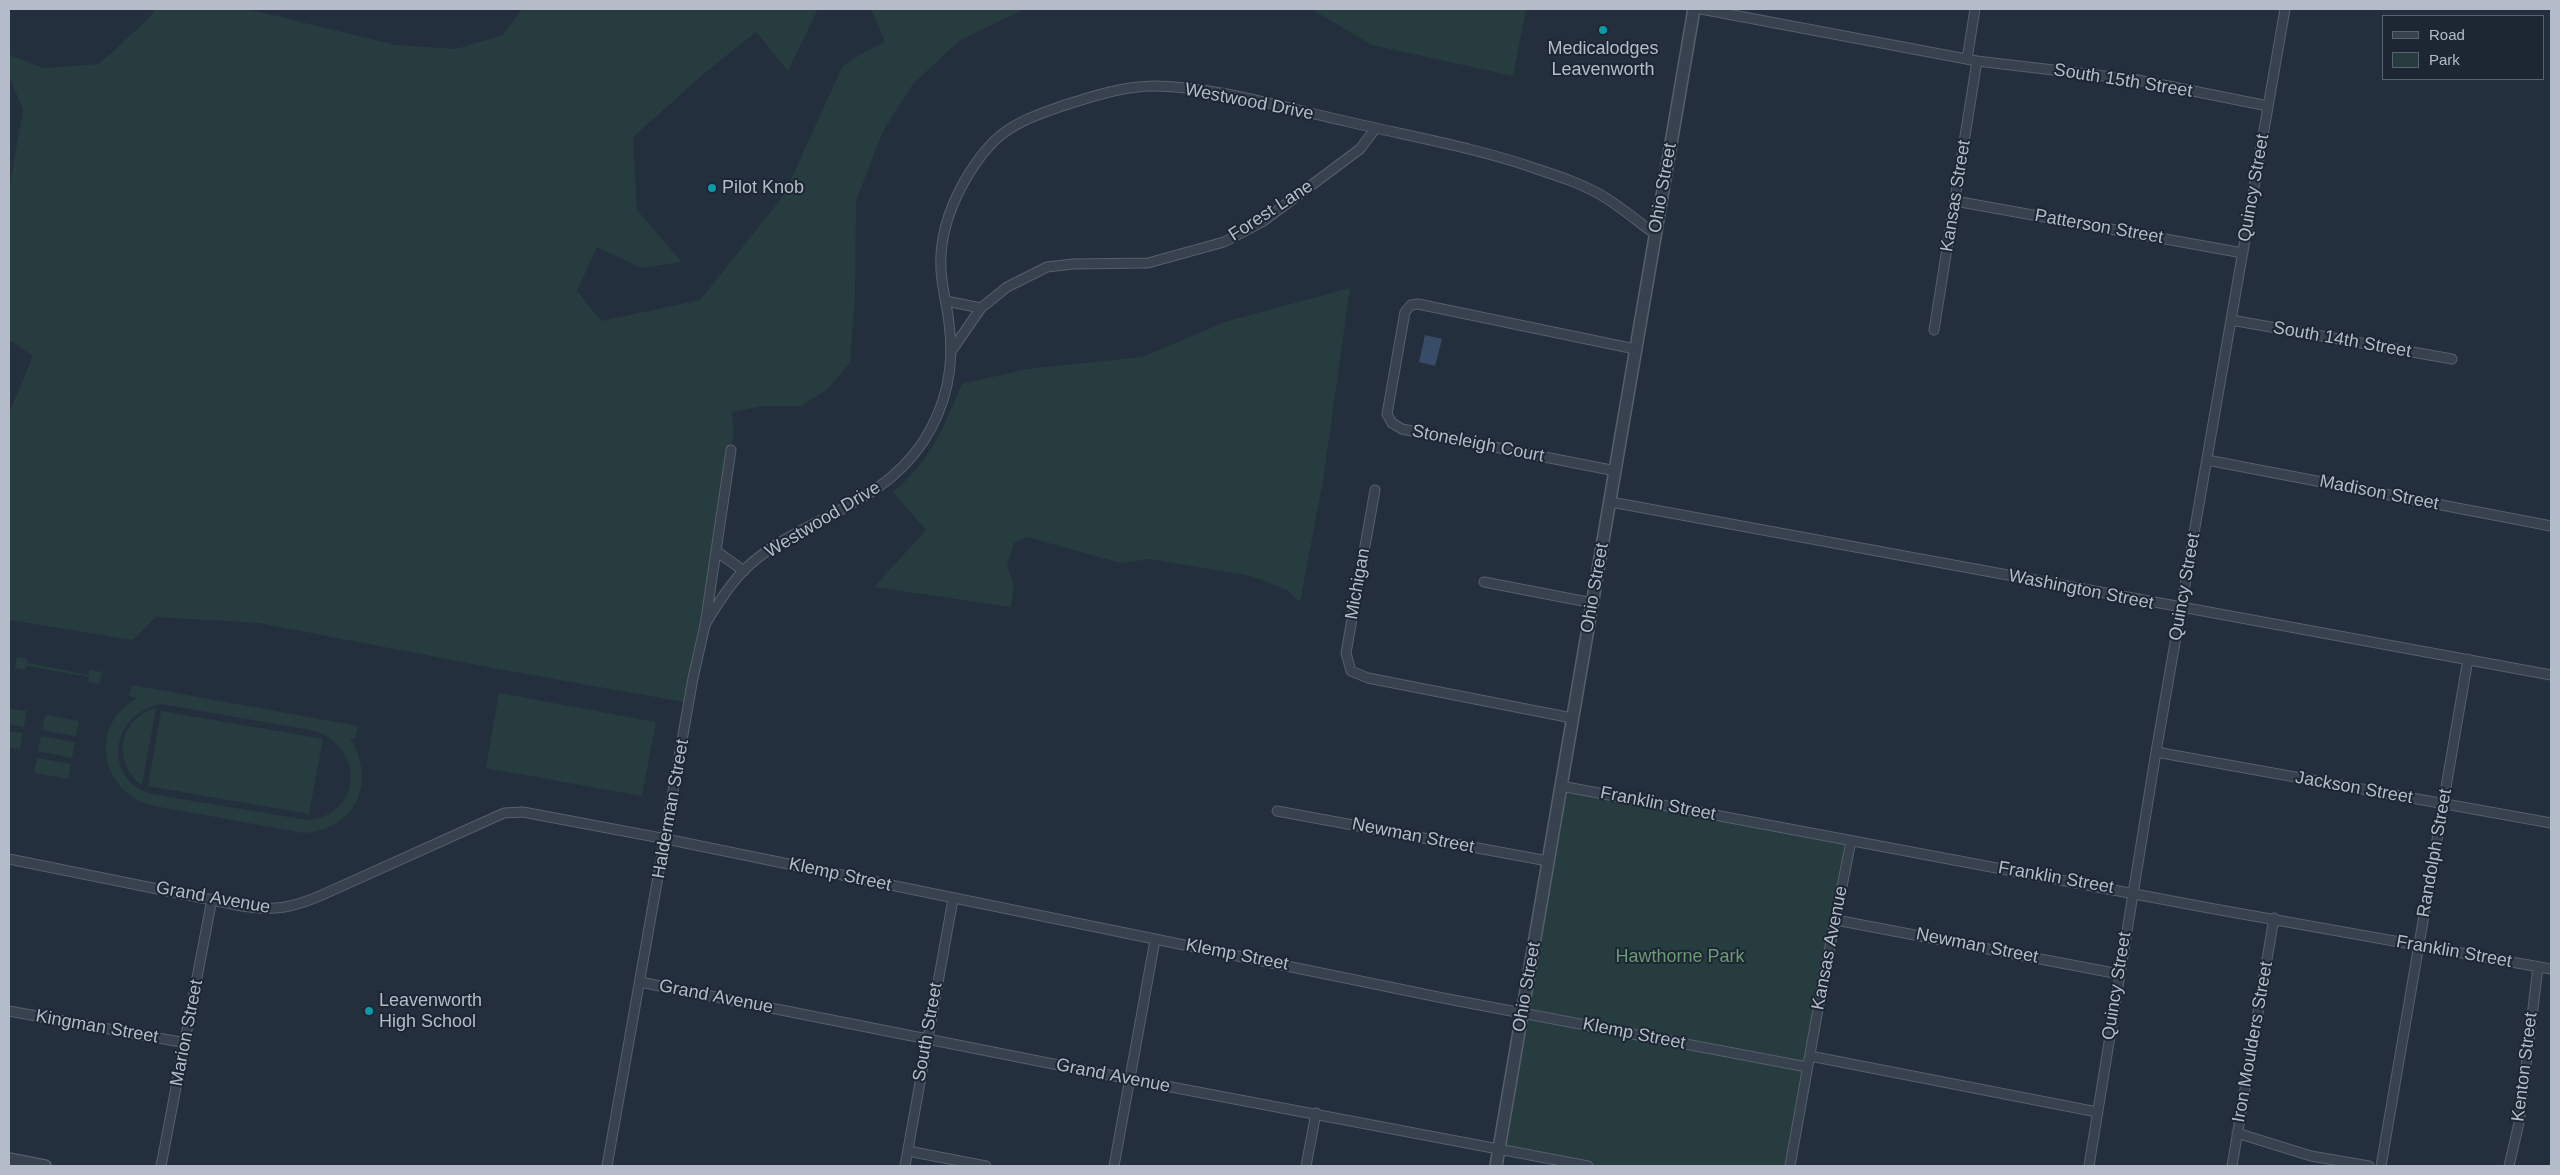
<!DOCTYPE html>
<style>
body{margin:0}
#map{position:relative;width:2560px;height:1175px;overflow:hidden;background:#242f3e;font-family:Arial,sans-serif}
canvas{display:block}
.frame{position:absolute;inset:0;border:10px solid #b4bcc9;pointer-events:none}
.legend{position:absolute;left:2382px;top:15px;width:162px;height:65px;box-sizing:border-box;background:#1d2633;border:1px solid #59626f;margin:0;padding:6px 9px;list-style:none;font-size:15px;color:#b4bcc9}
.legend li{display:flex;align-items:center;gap:10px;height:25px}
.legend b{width:25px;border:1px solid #59626f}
</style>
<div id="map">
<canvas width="2560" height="1175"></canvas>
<div class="frame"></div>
<ul class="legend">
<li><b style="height:6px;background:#38414e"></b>Road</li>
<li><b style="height:14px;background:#263c3f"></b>Park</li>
</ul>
</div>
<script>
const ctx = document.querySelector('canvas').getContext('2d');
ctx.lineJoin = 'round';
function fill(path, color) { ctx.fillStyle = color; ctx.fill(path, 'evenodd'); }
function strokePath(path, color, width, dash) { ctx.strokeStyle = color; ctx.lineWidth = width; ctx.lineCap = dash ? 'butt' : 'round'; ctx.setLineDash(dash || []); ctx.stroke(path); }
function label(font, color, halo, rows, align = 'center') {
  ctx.font = font + ' Arial,sans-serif'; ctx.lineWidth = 4; ctx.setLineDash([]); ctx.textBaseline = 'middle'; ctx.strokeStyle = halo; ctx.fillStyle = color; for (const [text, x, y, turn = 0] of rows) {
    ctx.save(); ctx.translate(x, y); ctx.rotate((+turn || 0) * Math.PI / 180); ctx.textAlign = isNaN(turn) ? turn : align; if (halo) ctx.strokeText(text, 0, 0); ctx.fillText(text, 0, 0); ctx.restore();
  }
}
fill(new Path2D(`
 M156 9H247L396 45 456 49 503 35 522 9H818L788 71 756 32 707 71 633 137 637 210 682 262 641 268 597 247 577 291 601 321 700 300 784 195 842 67 866 51 885 42 871 9H1024L959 41 913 84 883 131 856 201 855 297 850 363 827 390 800 406H764L732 412 734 431 731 450 689 703 504 670 259 623 156 617 133 640 9 620V413L33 356 9 340V189L23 110 9 75V55L44 68 99 64 147 20Z
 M1311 9H1526L1513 76 1372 45Z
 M1350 288 1323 481 1300 602 1287 590 1251 576 1151 559 1120 563 1027 537 1014 543 1007 566 1014 585 1011 607 874 587 926 530 893 492C931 461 943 428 962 384L1027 369 1142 357 1228 321Z
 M17 657 28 659 27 663 89 675 90 670 102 672 99 684 88 682 89 677 27 666 26 670 15 668Z
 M132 685 358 726 355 738H350C377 781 357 829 304 833L154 806C100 793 87 726 137 698L129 696ZM161 704 311 730C365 743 364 816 307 820L156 795C102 784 108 714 161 704Z
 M499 693 656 722 642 796 486 768Z
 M9 708 27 711 24 727 9 724Z
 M156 708 142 785C111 762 119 718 156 708Z
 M161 711 323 739 309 814 148 786Z
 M45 715 79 721 76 736 42 730Z
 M9 731 23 733 20 749 9 747Z
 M41 736 75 742 72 758 38 751Z
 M37 758 71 764 68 779 34 773Z
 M1561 786 1851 841 1790 1166H1588L1499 1148Z`), '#263c3f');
fill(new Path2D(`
 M1425 335 1442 339 1435 366 1419 362Z`), '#394c67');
const minor = new Path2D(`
 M1701 9 1977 61 2138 80 2268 106
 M1967 59 1975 9
 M1955 201 2243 253
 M946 301 981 308
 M2231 320 2452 359
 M1934 330 1977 61
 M952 350 981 308 1007 287 1047 267 1073 264 1148 263 1224 242 1262 222 1360 149 1376 128
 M2207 460 2551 526
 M1616 471 1402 429 1392 423 1387 414 1405 312 1411 305 1418 304 1635 349
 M1375 490 1346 653 1351 671 1368 678 1572 718
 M1611 502 2551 675
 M716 551 744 571
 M1484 582 1593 603
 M705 625C716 606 728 587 743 571 797 517 876 512 923 442 947 405 955 366 949 323 947 305 942 288 941 270 939 239 949 209 964 182 992 133 1012 123 1065 105 1093 96 1124 86 1155 86 1220 87 1285 108 1349 122 1413 137 1478 148 1540 170 1561 177 1582 184 1601 195 1620 206 1637 221 1655 234
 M2156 752 2551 823
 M1561 786 2209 908 2551 969
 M1277 811 1548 861
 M9 859 242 906C275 911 292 908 322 895L504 813 523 812 666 839 1448 999 1807 1067
 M1836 920 2119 974
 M640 982 1129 1079 1588 1166
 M9 1011 186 1043
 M1810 1056 2097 1112
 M2237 1133 2311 1156 2369 1166
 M908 1151 986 1166
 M161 1166 212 899
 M607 1166 693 678 705 625 731 450
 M905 1166 953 899
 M1114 1166 1155 940
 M1306 1166 1316 1113
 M1790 1166 1822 987 1851 841
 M2089 1166 2156 752 2285 9
 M2232 1166 2274 918
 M2381 1166 2468 659
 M2509 1166 2519 1123 2538 967`);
const tertiary = new Path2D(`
 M9 1159 45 1166
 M1496 1166 1694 9`);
strokePath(minor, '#565f6c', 11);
strokePath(tertiary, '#565f6c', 14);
strokePath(minor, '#38414e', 9);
strokePath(tertiary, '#38414e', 11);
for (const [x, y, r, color] of [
 [1603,30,5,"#0f9aa8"],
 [712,188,5,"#0f9aa8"],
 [369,1011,5,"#0f9aa8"]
]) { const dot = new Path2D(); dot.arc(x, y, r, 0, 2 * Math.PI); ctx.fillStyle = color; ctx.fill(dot); strokePath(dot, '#1d2633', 2); }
label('18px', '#b4bcc9', '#1d2633', [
 ["Medicalodges",1603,49,"center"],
 ["Leavenworth",1603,70,"center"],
 ["Pilot Knob",722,188],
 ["Leavenworth",379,1001],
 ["High School",379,1022]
], 'left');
label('18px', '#b4bcc9', '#1d2633', [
 ["South 15th Street",2123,81,9],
 ["Westwood Drive",1249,102,11],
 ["Ohio Street",1663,188,-80],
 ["Quincy Street",2254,188,-80],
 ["Kansas Street",1956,196,-81],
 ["Forest Lane",1271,211,-33],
 ["Patterson Street",2099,227,10],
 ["South 14th Street",2342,340,10],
 ["Stoneleigh Court",1478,444,11],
 ["Madison Street",2379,493,11],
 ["Westwood Drive",823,520,-31],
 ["Michigan",1358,584,-80],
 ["Quincy Street",2185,587,-80],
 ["Ohio Street",1595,588,-80],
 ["Washington Street",2081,590,11],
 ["Jackson Street",2354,788,10],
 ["Franklin Street",1658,804,11],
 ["Halderman Street",671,809,-80],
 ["Newman Street",1413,836,11],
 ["Randolph Street",2435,853,-80],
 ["Klemp Street",840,875,12],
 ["Franklin Street",2056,878,10],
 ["Grand Avenue",213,898,10],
 ["Newman Street",1977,946,11],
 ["Kansas Avenue",1830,948,-79],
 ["Franklin Street",2454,952,10],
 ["Klemp Street",1237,955,11],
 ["Quincy Street",2117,986,-81],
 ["Ohio Street",1527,987,-80],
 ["Grand Avenue",716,997,11],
 ["Kingman Street",97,1027,10],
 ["South Street",928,1032,-80],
 ["Marion Street",187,1033,-79],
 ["Klemp Street",1634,1034,11],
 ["Iron Moulders Street",2253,1042,-80],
 ["Kenton Street",2525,1067,-83],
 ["Grand Avenue",1113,1076,11]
]);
label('18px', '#6b9a76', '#1d2633', [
 ["Hawthorne Park",1680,957]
]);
</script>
